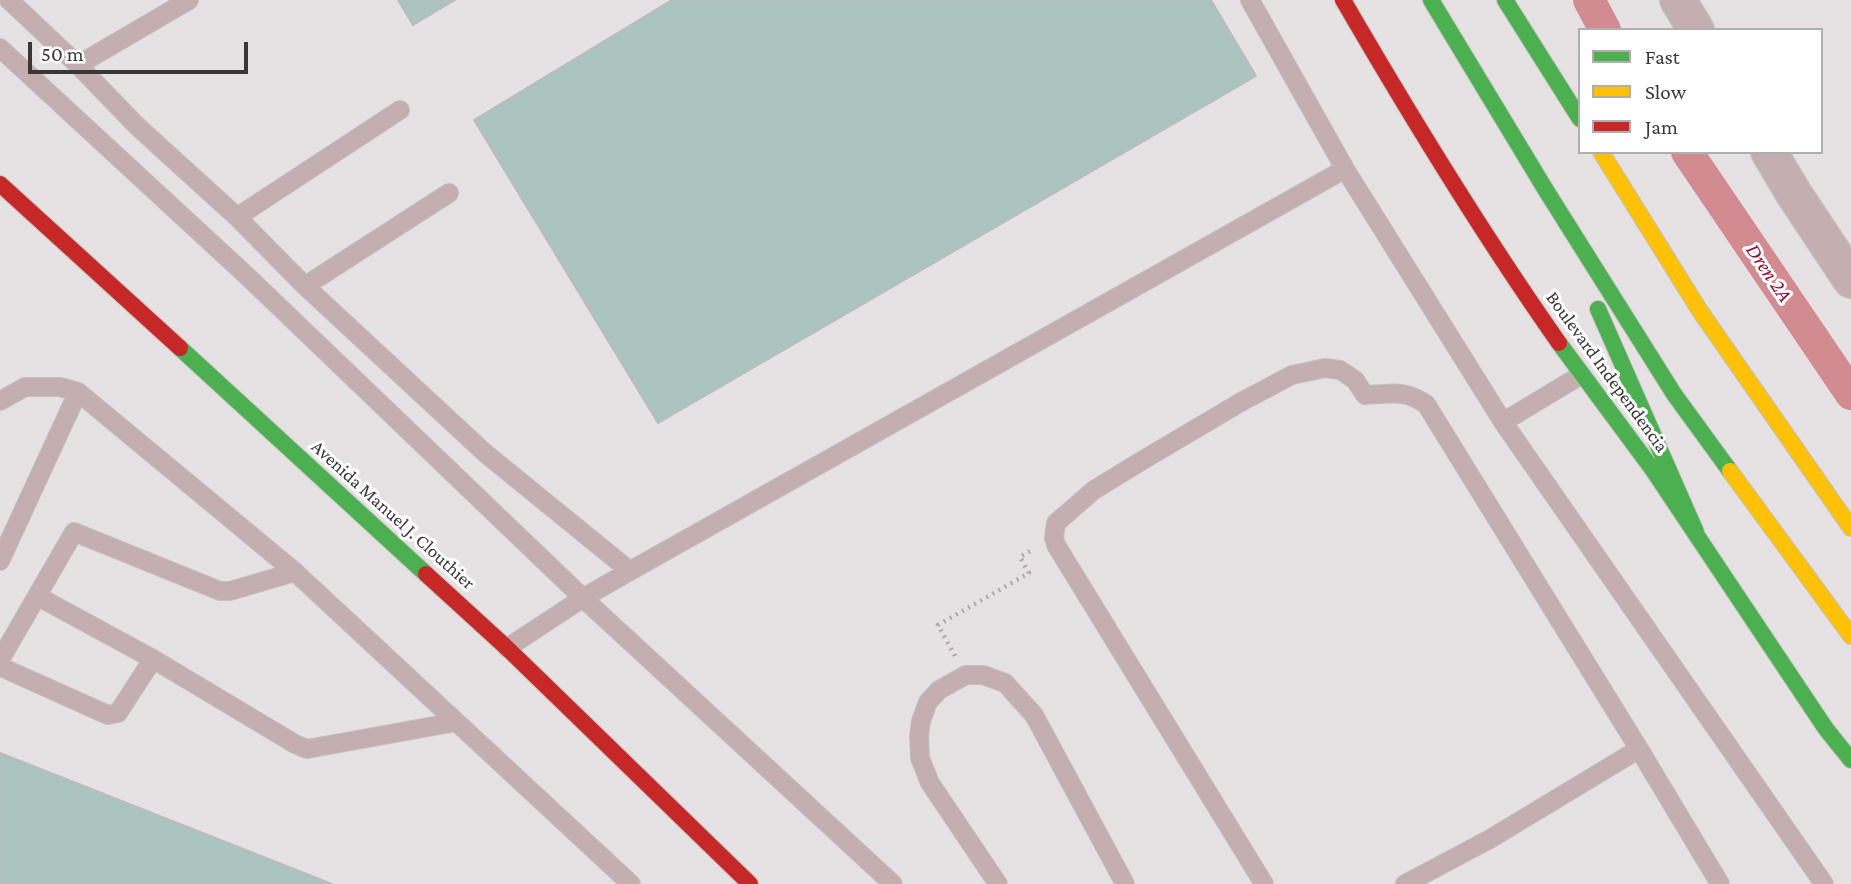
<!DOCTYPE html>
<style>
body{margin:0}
#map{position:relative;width:1851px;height:884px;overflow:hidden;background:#e6e2e3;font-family:"Crimson Pro",serif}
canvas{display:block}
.legend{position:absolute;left:1578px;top:28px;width:245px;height:126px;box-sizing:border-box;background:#fff;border:2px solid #b0afaf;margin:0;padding:9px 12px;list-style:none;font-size:21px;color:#393737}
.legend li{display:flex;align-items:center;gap:14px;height:35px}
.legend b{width:35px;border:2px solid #b0afaf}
.scale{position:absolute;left:28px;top:42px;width:220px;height:32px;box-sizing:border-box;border:4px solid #393737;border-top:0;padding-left:9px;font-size:21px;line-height:24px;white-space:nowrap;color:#393737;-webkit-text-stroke:5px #fff;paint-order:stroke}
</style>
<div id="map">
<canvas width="1851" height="884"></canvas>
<ul class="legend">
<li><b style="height:9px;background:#4caf50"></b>Fast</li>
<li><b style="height:9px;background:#ffc107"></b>Slow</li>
<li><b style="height:9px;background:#c62828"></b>Jam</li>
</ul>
<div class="scale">50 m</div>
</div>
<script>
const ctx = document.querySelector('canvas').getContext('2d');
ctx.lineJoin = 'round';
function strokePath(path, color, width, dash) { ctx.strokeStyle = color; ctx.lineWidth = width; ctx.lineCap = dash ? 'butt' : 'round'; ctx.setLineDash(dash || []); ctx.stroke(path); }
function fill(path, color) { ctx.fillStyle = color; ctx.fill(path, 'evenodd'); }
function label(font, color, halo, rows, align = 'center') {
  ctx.font = font + ' "Crimson Pro",serif'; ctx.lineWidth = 6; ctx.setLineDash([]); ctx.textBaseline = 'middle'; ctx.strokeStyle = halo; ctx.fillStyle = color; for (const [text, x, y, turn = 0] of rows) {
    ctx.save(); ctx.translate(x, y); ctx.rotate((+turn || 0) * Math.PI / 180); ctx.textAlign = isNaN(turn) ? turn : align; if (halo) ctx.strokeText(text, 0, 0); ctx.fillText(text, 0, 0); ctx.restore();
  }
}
strokePath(new Path2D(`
 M1589 0 1605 30
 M1687 152 1851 394`), '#d28b91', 32);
const building = new Path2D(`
 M398 0H455L413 25Z
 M672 0H1211L1256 76 658 423 474 120Z
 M0 753 332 884H0Z`);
fill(building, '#acc4bf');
strokePath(building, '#bdbcbc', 2);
const lane = new Path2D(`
 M9 0 78 65 137 126 237 217 305 286 485 453 630 571
 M1250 0 1345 169 1503 422 1824 884
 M0 48 247 276 583 598 893 884
 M78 65 189 0
 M237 217 400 110
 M305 286 449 193
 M0 401 25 387H60L78 392 295 572 631 884
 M1503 422 1581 375
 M0 561 78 392
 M37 596 153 659 295 744 307 749 456 722
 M507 648 583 598 630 571 1345 169
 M153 659 118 713 108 715 3 668 0 660 74 532 220 591H230L295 572
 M998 884 930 783 920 758 919 736 921 721 928 702 939 690 966 675H983L1005 683 1034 715 1125 884
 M1264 884 1056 545 1054 538 1056 523 1094 490 1138 463 1241 402 1292 375 1325 368 1340 370 1355 380 1365 395C1392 394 1403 389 1426 404L1639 749 1720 884
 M1405 884 1490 839 1639 749`);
const street = new Path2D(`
 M1678 0 1696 30
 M1769 152 1794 194 1851 280`);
const fast = new Path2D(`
 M1431 0 1547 192 1674 394 1730 471
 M1505 0 1580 119
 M1598 309 1696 532
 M1559 343 1653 470 1826 729 1851 760
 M180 348 426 574`);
const slow = new Path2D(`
 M1601 152 1700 311 1851 528
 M1730 471 1851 636`);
const jam = new Path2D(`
 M1343 0C1411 117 1481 232 1559 343
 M0 184 180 348
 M426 574 507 648 750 884`);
strokePath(lane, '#c3c1c1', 20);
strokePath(street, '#c3c1c1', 38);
strokePath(fast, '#c3c1c1', 18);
strokePath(slow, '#c3c1c1', 18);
strokePath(jam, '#c3c1c1', 18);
strokePath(new Path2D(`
 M955 656 938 625 1029 573 1020 557 1034 549`), '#b5a7a8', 4.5, [2, 5]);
strokePath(lane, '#c4aeaf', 18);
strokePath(street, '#c4aeaf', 35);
strokePath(fast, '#4caf50', 16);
strokePath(slow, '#ffc107', 16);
strokePath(jam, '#c62828', 16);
label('19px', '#393737', '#fff', [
 ["Boulevard Independencia",1607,372,54],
 ["Avenida Manuel J. Clouthier",393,515,42]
]);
label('italic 21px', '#8f112e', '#fff', [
 ["Dren 2A",1769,273,56]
]);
</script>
